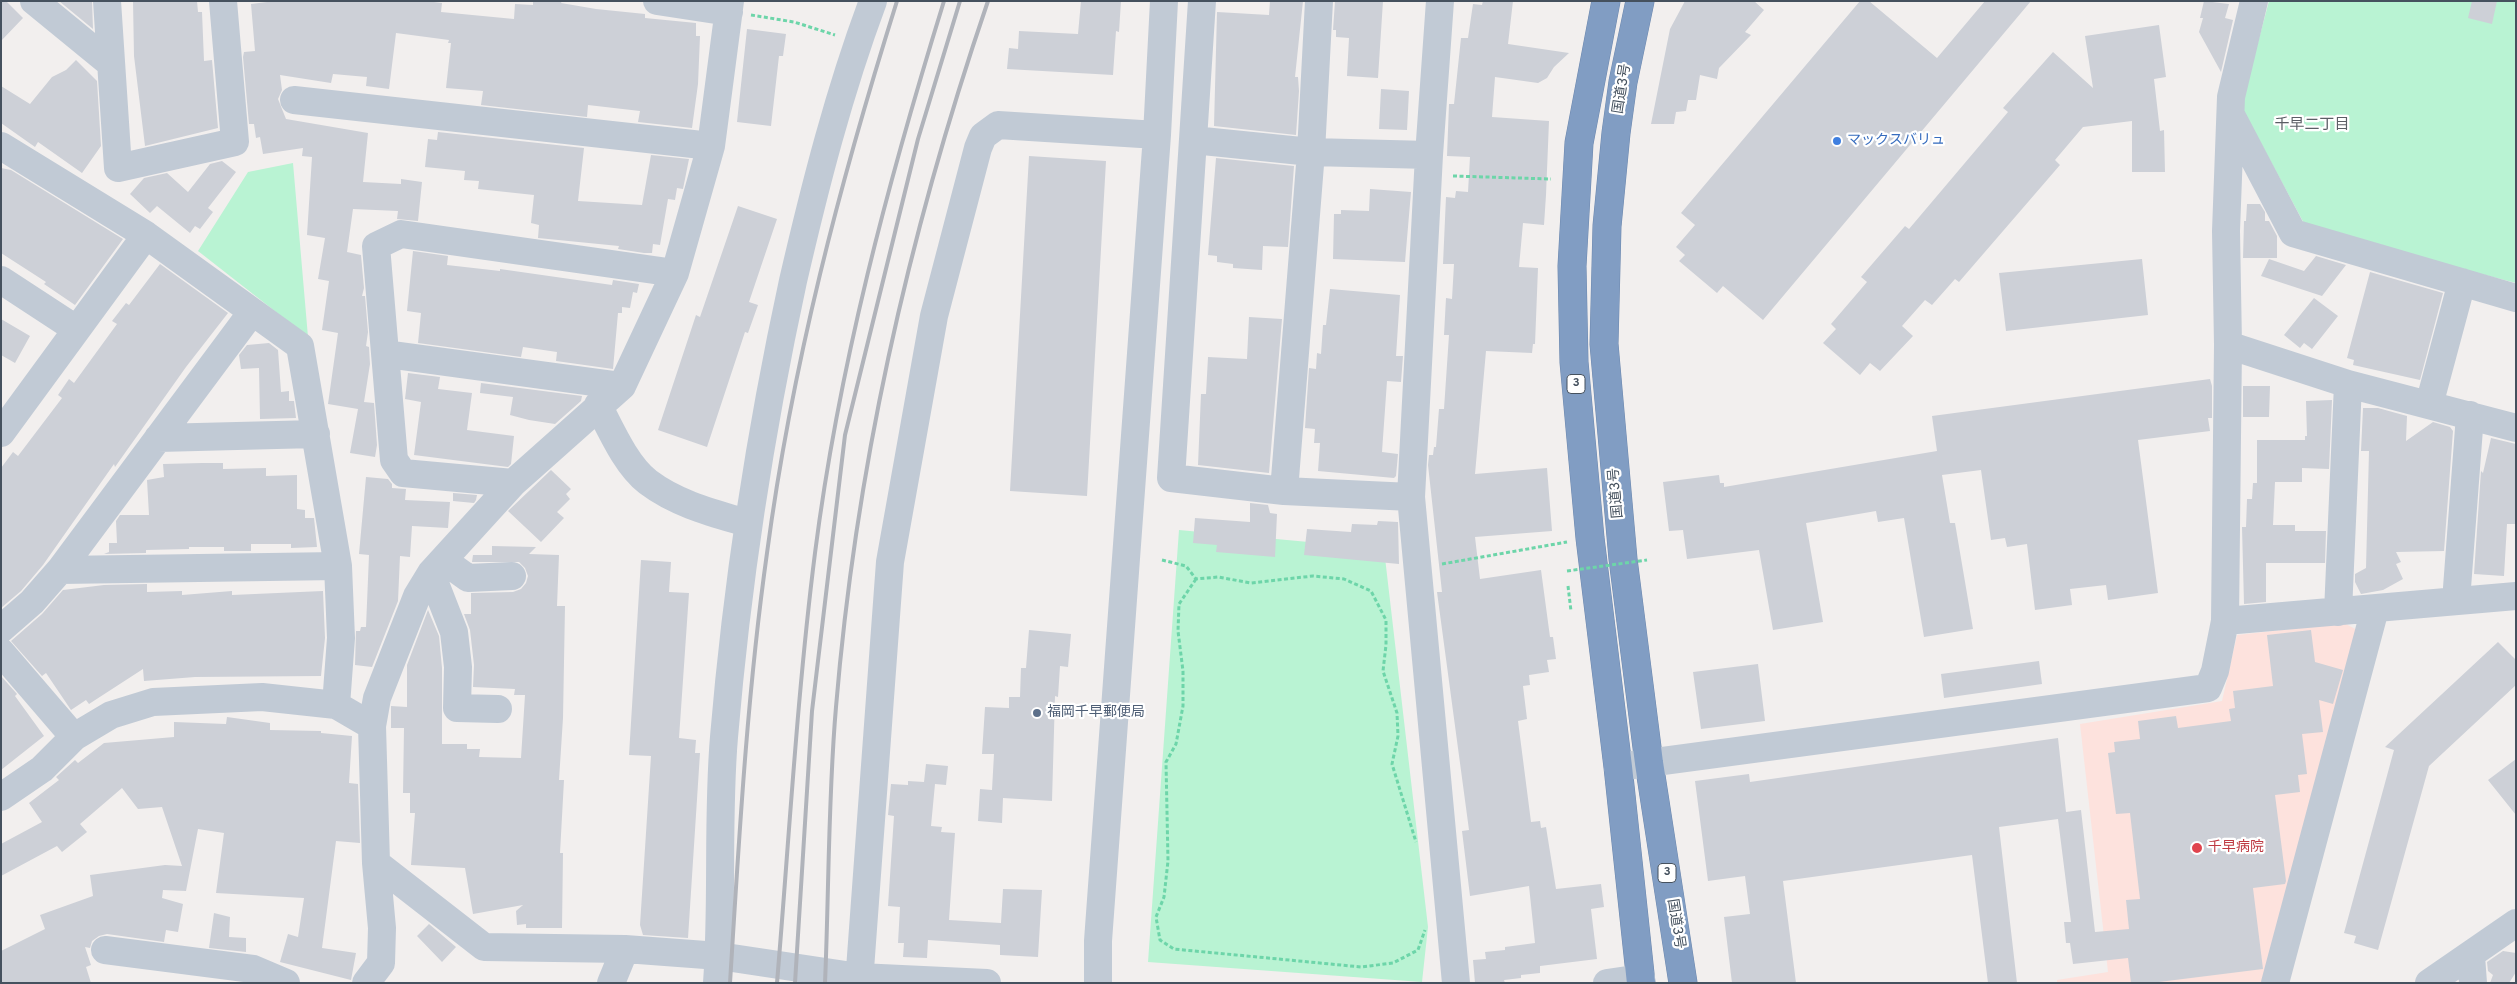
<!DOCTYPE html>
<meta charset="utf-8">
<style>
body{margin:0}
#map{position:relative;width:2517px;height:984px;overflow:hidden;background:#f2efee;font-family:Overpass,sans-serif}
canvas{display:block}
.frame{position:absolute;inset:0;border:2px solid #45515e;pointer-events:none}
</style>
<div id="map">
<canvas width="2517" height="984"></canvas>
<div class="frame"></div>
</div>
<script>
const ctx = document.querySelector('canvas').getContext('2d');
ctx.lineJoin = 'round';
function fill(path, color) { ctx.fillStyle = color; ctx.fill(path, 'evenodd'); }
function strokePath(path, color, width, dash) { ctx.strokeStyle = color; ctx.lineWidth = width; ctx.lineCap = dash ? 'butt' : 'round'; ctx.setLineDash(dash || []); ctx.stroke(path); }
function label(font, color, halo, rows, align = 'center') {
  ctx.font = font + ' Overpass,"Noto Sans JP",sans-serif'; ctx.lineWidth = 4.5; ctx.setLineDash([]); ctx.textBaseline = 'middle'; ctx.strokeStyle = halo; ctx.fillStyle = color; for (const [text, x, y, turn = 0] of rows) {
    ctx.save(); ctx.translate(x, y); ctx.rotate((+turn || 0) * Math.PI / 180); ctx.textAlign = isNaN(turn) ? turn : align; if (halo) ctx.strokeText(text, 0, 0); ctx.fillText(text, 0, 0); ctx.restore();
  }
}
fill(new Path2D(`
 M2344 623 2359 631 2265 983H2057V980L2108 972 2080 724 2222 701 2237 635Z`), '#fde2dd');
fill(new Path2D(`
 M2269 1H2516V283L2307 229 2241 106Z
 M293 163 308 337 198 251 248 172Z
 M1179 530 1384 549 1428 927 1422 982 1148 962Z`), '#b9f3d3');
fill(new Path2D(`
 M1 1H6L23 18 1 41Z
 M59 1H92L93 29Z
 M133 1H197L198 12H202L204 61 212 60 218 128 145 146 134 56Z
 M275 1H426L442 3 441 12 514 19 515 4 533 5V1H562L561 3 596 9 645 14V18L696 23V36H700L698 84 692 128 638 122 640 111 588 105 587 117 481 105 483 91 446 88 451 43H448L449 40 396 33 389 89 366 86 367 77 333 74 331 83 280 75 282 90 278 99 286 119 368 133 363 182 401 184V179L422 182 418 221 397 219 398 211 353 209 347 252 361 255 364 288 362 296H365L368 332 366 346 369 347 370 364 364 402 374 403 377 445 375 457 350 453 358 409 328 404 338 333 322 330 329 281 318 279 325 238 307 235 312 157 302 156 303 148 263 154 260 137 256 138 254 124H249L243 57 244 52 255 51 251 4Z
 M1081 1H1121L1119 32 1116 31 1113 75 1007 69 1009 48 1018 49 1019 31 1078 34Z
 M1270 1H1303L1295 77H1298L1299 91 1296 135 1214 126 1217 12 1269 15Z
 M1335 1H1383L1378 78 1347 76 1349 38 1336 37V30H1333Z
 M1483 1H1513L1508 44 1569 53 1554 67 1547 78 1538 83 1495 77 1492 117 1549 121 1546 195 1544 225 1523 223 1519 267 1538 268 1535 344H1533L1532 353 1486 351 1475 474 1547 468 1552 531 1475 537 1480 579 1541 570 1550 637H1553L1556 659 1547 660 1549 672 1529 675 1530 685 1523 686 1527 719 1518 721 1531 822 1540 821 1541 828 1546 827 1556 889 1601 884 1604 907 1591 909 1597 959 1540 966V973L1521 975V978L1504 980 1505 983H1475L1473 960 1486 959 1485 952 1505 950V947L1535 943 1529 886 1470 896 1462 831 1469 830 1437 592H1442L1428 465 1429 455H1433L1434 447H1436L1439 409H1444L1449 335H1444L1446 298 1452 299 1454 264H1443L1446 197 1455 198 1456 191 1468 192 1470 157 1447 156 1449 104H1454L1461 38H1468L1473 4 1482 5Z
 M1685 1H1754L1764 10 1745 32 1751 35 1719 68 1717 79 1700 75 1696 100H1688L1686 111 1676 112 1674 124H1651L1670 29Z
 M1860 1H1869L1937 58 1985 1H2031L1763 320 1723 286 1717 293 1679 261 1685 255 1676 247 1695 225 1681 213Z
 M2204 1 2229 4 2225 18 2233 20 2221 72 2199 32 2203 18H2200Z
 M2472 1H2497L2492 24 2468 18Z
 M2159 25 2166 77 2154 79 2160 131 2164 130 2165 172H2132V121L2083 127 2055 160 2060 165 1959 282 1955 279 1932 305 1925 300 1902 326 1913 336 1880 371 1870 363 1860 375 1823 343 1836 329 1831 324 1867 282 1861 277 1905 226 1909 229 2008 112 2003 108 2053 52 2093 88 2085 36Z
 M747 29 786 34 783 56H779L771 126 737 122Z
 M76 60 97 81 101 146 82 173 38 142 35 147 1 123V86L30 104 52 77 66 70Z
 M1381 89 1409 91 1407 130 1379 129Z
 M438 132 584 148 578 201 642 205 651 155 689 159 683 189 677 188 675 200 668 199 660 245 653 244 652 253H644L618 249 619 246 538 238 539 225 531 223 534 195 478 189 479 181 464 180 465 171 425 167 428 139 437 140Z
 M1029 156 1106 161 1087 496 1010 491Z
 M1216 158 1294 166 1288 247 1263 246 1262 270 1233 268V264L1217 262V256L1208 255Z
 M222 161 236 172 208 208 213 212 200 229 195 226 190 233 157 206 150 213 130 194 144 178 167 173 188 192 210 164Z
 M1 168 11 170 123 239 75 305 44 284 46 282 1 253Z
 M1370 189 1411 192 1405 262 1333 259 1334 214H1341V210L1369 211Z
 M2247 204H2260L2265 212V221H2269L2277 236V258H2243L2244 221H2246Z
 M738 206 777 219 749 302 758 305 748 333 745 332 707 447 658 430 696 315 700 317Z
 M413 251 448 256 447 265 500 271V269L612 285 613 280 639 284 637 293 633 292 630 308 622 307V313H618L613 369 556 361 557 352 523 347 521 357 418 343 421 313 407 311Z
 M2316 256 2346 265 2322 296 2261 276 2269 259 2304 271Z
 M2142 259 2148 315 2006 331 1999 273Z
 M160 264 228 313 186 367 115 467 114 464 43 565 21 591 1 608V468L13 452 18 456 62 398 58 395 69 379 74 383 117 324 112 321 126 303 129 305Z
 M2370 272 2443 293 2420 380 2353 365 2354 360 2347 358Z
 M1330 289 1400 295 1396 356H1403L1401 382 1387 381 1382 452 1398 454 1396 476 1394 478 1318 471 1320 443H1314L1315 429 1305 428 1309 368 1316 369 1317 353 1321 354 1323 325H1326Z
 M2314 298 2338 316 2312 349 2304 343 2300 348 2284 335Z
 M1249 317 1282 319 1269 473 1198 465 1201 394H1206L1208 357 1247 359Z
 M1 319 30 336 15 363 1 355Z
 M269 343 278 350 281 392 289 391V401H294L296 418 260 419 259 368 241 369 239 355 247 345Z
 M408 373 440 377 438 389 472 393 467 430 514 436 511 464 508 467 414 455 421 402 405 399Z
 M2210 379 2212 386V418H2208L2210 431 2138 440 2158 593 2108 600 2106 585 2070 589 2072 605 2035 610 2027 544 2007 547 2005 538 1991 540 1981 470 1942 475 1950 523H1955L1973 629 1924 637 1904 518 1878 522 1876 511 1806 523 1823 622 1773 630 1759 550 1687 559 1683 530 1669 531 1663 482 1719 475 1720 483H1724V487L1937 451 1932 416Z
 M481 383 582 396 581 401 555 424 529 420 510 415 513 397 480 393Z
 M2243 386H2270L2269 417H2243Z
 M2332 400 2329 469 2302 468V482H2275L2273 525H2295V531H2326L2325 563H2266V602L2244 604 2242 527H2246L2247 499H2252L2253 483H2257V440H2305V436H2307L2306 401Z
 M2363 408H2378L2407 416 2406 441 2433 422 2450 427 2453 431 2444 551 2396 552 2401 562 2396 564 2403 579 2383 590 2361 594 2355 582V574L2366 568 2369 451H2361Z
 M2491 438 2516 444V524H2507L2504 576 2474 574 2481 471 2483 473Z
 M202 463H223V469L266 468V476L297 475V509L305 510V518H314L317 547 291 548V544H251V551H224V547H189V549L146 550V553L104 554 109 552V543H117L116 521 120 515H149L147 480 164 477 163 464Z
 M551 470 571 489 566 494 570 499 557 512 564 518 541 542 508 511Z
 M366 477 388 479 392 484V488L406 489 405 500 450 502 448 528 412 526 410 557 400 556 398 601 372 667 355 665 356 631H360L361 627H366L369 555 359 554Z
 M453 493 477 495 476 500 474 503 453 501Z
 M1250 503 1268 505 1270 513 1277 514 1275 557 1216 552 1217 545 1193 543 1195 518 1250 522Z
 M1378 521 1398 522 1399 564 1304 555 1307 529 1351 532 1352 524 1377 525Z
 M492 546 536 547 529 554 559 555 557 606H565L563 718 559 780H564L560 853H563L562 928H526V924L517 925 516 911 523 905 473 914 465 868 411 865 415 813H410V793H403L404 728H391V706L407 707V665L428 610 439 636 442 668V744H467V749H480L479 757 521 758 525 695H514L515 689 473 687 474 665 470 630 464 614H471V593L513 592 521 589 526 583 528 576 525 568 519 562H472L473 555H492Z
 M641 560 671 562 669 592 689 593 679 738 696 740 695 753H700L688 938 643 935 640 925 651 756 629 755Z
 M147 584V592L182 591V595L232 591V595L323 591 325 638 321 676 195 677 144 681 143 669 89 704 86 700 71 710 46 673 42 676 11 641 42 614 63 590 104 585Z
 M1029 630 1071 634 1068 667 1060 666 1058 697 1055 696 1052 801 1003 798 1002 823 978 821 980 789 992 790 994 754H982L985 707 1009 708V697H1020L1021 668H1026Z
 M2311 630 2315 662 2343 670 2333 704 2319 700 2323 732 2302 734 2307 774 2298 775 2300 792 2275 795 2286 881 2285 884 2253 888 2263 969 2151 983H2131L2128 958 2073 964 2070 943H2066L2064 922H2071L2058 819 1999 827 2017 983H1988L1972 855 1783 881 1796 983H1732L1724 917 1750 914 1745 876 1708 881 1695 781 1749 774 1750 782 2058 738 2066 812 2081 810 2095 932 2129 929 2126 900 2140 899 2130 813 2116 814 2108 753 2115 752 2114 742 2140 739 2138 721 2176 716 2178 728 2231 721 2229 709 2235 708 2233 691 2273 686 2267 635Z
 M2498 642 2516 660V685L2429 766 2378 950 2354 943 2356 936 2344 933 2394 750 2385 747Z
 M2039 661 2042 684 1944 698 1941 674Z
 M1758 664 1765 721 1701 729 1693 672Z
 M1 676 17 694 15 696 44 736 1 770Z
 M227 717 270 723V730L321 731V733L352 736 349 783 358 784 360 843 336 841 322 948 356 953 351 980 280 962 288 934 298 937 304 898 216 893 224 833 198 829 186 891 163 890 162 898 183 904 178 932 166 930 164 942 107 934 99 936 92 941 90 948 85 947 91 965 86 967 91 983H1V951L45 929 40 915 93 896 90 875 165 865 182 866 162 807 138 809 122 788 80 824 87 832 62 852 57 846 1 876V844L42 822 29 803 59 780 56 777 75 760 78 763 104 743 174 737V722L226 724Z
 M2516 759V815L2488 780Z
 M926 764 948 766 946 785 935 784 931 826 942 827 941 832 955 833 949 920 1001 923 1003 889 1042 890 1038 957 1000 955V945L928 940 927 958 903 957 904 943H898L900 907 888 906 894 816 888 815 891 784 908 785V781L924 782Z
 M214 913 230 917 229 937 246 938V952L209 948Z
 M429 924 456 947 442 962 417 936Z
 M2503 951 2516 953V972L2509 983H2490L2493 975 2488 971 2487 962Z`), '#cdd0d7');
const highway = new Path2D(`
 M1606 1 1579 143 1572 266 1574 362 1590 538 1618 767 1641 983
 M1640 1 1623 82 1616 133 1607 226 1604 344 1623 559 1649 763 1683 983`);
strokePath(highway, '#6d88ae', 29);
strokePath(new Path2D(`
 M751 15 794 22 835 35
 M1453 176 1551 179
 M1162 560 1186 566 1196 579 1218 577 1251 583 1313 576 1344 579 1371 591 1386 620V645L1383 671 1397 713 1398 736 1392 764 1416 842
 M1442 564 1567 542
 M1196 579 1179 604 1178 631 1183 671V706L1176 744 1166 762 1168 861 1164 897 1156 917 1160 940 1174 949 1361 967 1393 963 1418 950 1425 930
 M1568 586 1571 611`), '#6dd5a9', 3, [4, 2.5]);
strokePath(new Path2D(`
 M34 1 111 64
 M107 1 118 168 235 142 223 1
 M657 1 729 12
 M1202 1 1171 478 1284 491 1411 497
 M1440 1 1429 155 1411 497 1456 983
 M294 100 711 146
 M2231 115 2293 233 2516 298
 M1193 140 1311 152 1429 155
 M1 146 146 235 300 346 338 566 341 638 336 705
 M1 280 76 329
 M2228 345 2348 384 2516 428
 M386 354 622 386
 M598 405C611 430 626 465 648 482 677 504 713 513 747 523
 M2429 405 2462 282
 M1 433 146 235
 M158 438 316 434
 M513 483 403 473 394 460 376 246 401 234 675 273
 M1284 491 1311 152 1319 1
 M443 560 468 578 512 576
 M60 570 338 566
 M431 573 454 632 458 667 457 708 498 709
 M2456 601 2470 415
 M2338 612 2348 384
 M2225 621 2516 596
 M1 629 32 602 60 570 252 312
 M1 652 74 737
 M1618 767 2208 688 2215 671 2225 621 2228 345 2226 231 2231 97 2254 1
 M1 797 42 769 74 737 111 715 153 702 262 697 336 705 372 726
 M376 863 484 947 625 949 719 956 859 977 987 983
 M105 950 253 969 286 983
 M2471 956 2473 983
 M366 983 381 963 382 928 376 863 372 726 377 698 417 596 431 573 513 483 622 386 675 273 711 146 730 1
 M611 983 625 949
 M717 983C723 901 717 819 724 737 737 582 760 433 793 281 815 186 839 92 873 1
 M859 983 890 562 934 316 978 148 983 136 998 125 1157 135
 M1098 983V941L1157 135 1164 1
 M1607 983 1641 978
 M2275 983 2375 609
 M2429 983 2516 923`), '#c1cad5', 28);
strokePath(highway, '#819dc3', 28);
strokePath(new Path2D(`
 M730 983C739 839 747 695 767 553 792 365 840 182 897 1
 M777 983C789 840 797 695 815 553 839 365 888 182 944 1
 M795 983 812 711 845 435 918 139 960 1
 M825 983C829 891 828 798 836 707 856 466 910 229 988 1`), '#b0b3ba', 4);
strokePath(new Path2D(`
 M1567 571 1647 560`), '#6dd5a9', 3, [4, 2.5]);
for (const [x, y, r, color] of [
 [1837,141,5,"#3f7fe0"],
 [1037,713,5,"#5c6f8a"],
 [2197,848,6,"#e0444e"]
]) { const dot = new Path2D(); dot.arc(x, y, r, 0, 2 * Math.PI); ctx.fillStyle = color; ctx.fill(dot); strokePath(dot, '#fff', 2); }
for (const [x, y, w] of [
 [1576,384,18],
 [1667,873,18]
]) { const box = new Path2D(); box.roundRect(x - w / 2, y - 9.5, w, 19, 4); ctx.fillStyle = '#fff'; ctx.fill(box); strokePath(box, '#45515e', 1); }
label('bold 12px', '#45515e', null, [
 ["3",1576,384],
 ["3",1667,873]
]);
label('14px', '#45515e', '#fff', [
 ["国道3号",1623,89,-81],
 ["国道3号",1617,493,-95],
 ["国道3号",1675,924,81]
]);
label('14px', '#366cbe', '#fff', [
 ["マックスバリュ",1847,141]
], 'left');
label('14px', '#4e5e75', '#fff', [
 ["福岡千早郵便局",1047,713]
], 'left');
label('14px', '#be3a42', '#fff', [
 ["千早病院",2208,848]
], 'left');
label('15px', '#5b5e65', '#fff', [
 ["千早二丁目",2312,126]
]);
</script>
